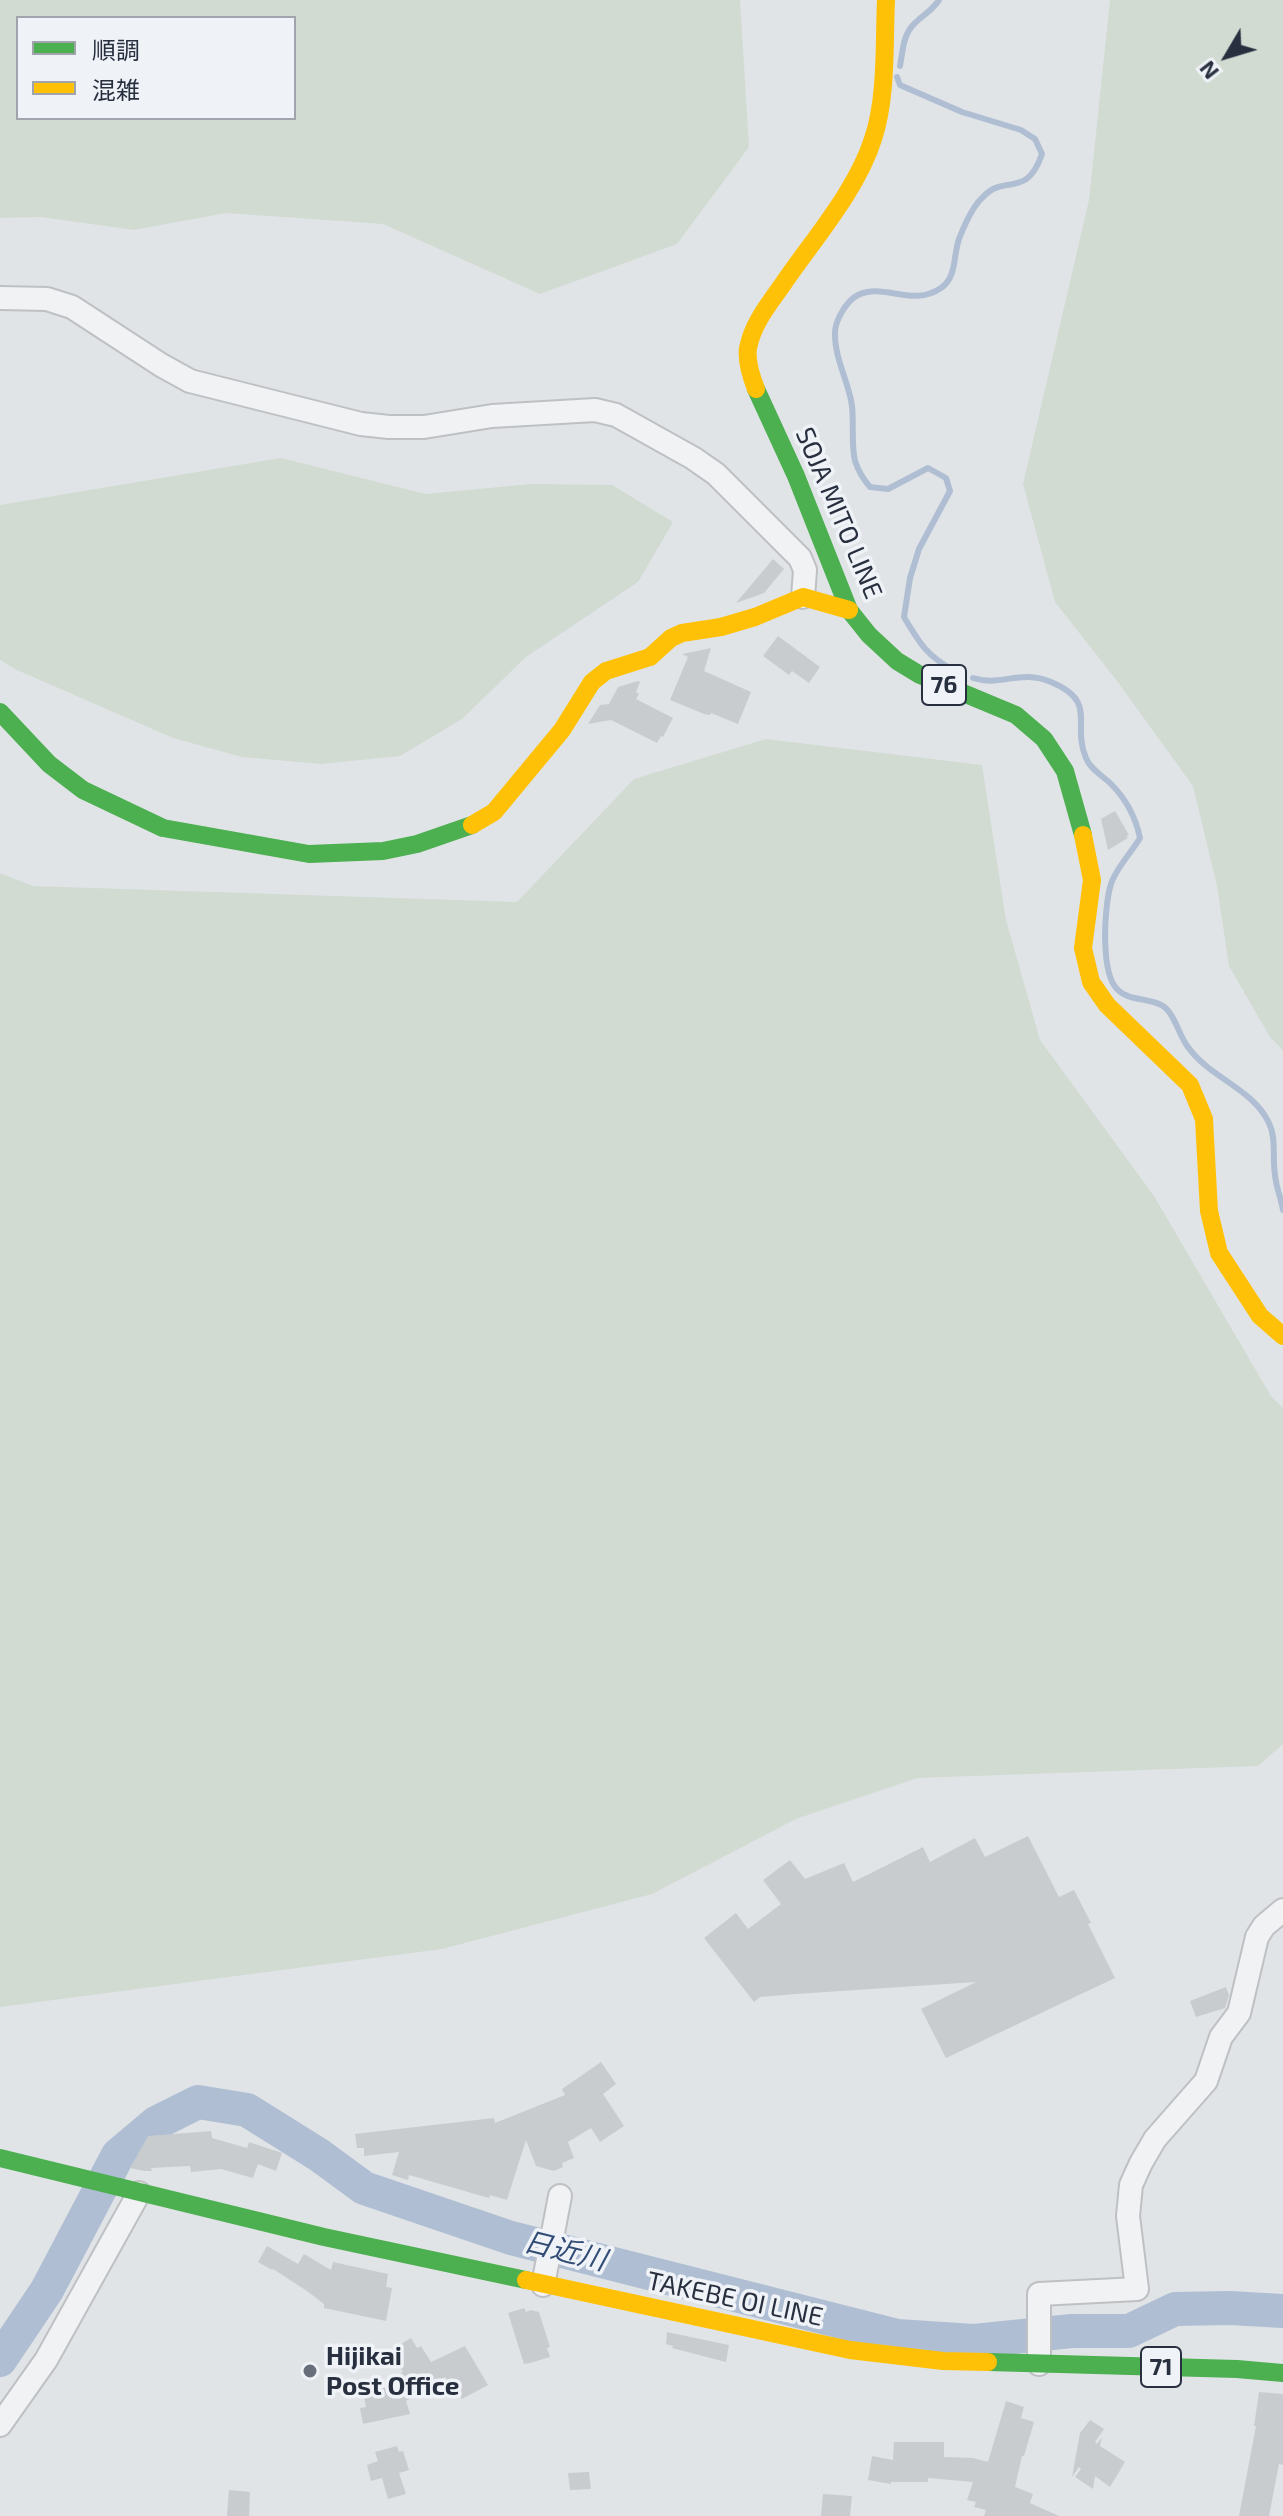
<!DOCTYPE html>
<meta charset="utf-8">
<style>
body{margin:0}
#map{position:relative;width:1283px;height:2516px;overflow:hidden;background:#e1e4e7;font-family:"Exo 2","Noto Sans JP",sans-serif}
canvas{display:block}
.legend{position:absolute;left:16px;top:16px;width:280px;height:104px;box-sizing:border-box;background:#eff2f6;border:2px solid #9fa4ad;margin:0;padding:10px 14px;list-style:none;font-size:24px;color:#283040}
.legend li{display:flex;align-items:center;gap:16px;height:40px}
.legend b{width:40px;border:2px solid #9fa4ad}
.north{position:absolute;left:1187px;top:16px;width:80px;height:80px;-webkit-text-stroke:6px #eff2f6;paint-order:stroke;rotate:232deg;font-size:22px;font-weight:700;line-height:32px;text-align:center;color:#283040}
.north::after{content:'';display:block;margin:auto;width:28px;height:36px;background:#283040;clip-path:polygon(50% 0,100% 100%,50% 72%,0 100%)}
</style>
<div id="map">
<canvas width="1283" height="2516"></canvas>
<ul class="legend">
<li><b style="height:10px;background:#4caf50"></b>順調</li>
<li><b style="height:10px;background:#ffc107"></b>混雑</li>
</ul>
<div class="north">N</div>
</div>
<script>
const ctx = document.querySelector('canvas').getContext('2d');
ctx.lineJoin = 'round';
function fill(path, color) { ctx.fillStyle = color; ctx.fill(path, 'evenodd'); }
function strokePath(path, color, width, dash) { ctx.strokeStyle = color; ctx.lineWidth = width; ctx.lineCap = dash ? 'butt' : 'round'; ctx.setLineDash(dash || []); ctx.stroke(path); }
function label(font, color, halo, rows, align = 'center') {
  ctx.font = font + ' "Exo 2","Noto Sans JP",sans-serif'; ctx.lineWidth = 7; ctx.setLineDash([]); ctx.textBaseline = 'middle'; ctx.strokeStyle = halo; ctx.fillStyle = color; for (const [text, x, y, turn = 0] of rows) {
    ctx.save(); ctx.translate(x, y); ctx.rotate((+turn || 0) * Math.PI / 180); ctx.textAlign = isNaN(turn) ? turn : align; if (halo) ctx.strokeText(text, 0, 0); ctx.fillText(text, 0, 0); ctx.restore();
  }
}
fill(new Path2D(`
 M0 0H740L749 147 677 244 540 294 383 224 226 213 134 230 41 217 0 218ZM18 18H294V118H18Z
 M1110 0H1283V1050L1270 1037 1229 966 1217 886 1193 786 1117 681 1055 602 1023 484 1089 200Z
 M281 458 426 494 531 484 612 485 673 522 638 582 526 657 462 719 400 756 321 764 242 757 173 738 17 670 0 660V505Z
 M766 739 982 765 1006 920 1040 1040 1154 1196 1271 1396 1283 1408V1744L1258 1766 917 1778 796 1819 652 1894 442 1949 0 2007V873L33 886 517 902 634 779Z`), '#d1dbd2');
strokePath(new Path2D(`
 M900 66C903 50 903 34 915 23 925 13 930 13 939 0
 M897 77 900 85 962 112 1021 130 1035 139 1042 154C1026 200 1005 173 983 197 973 206 964 226 959 239 953 256 957 277 941 288 912 308 884 282 858 295 846 301 834 322 835 335 835 359 849 383 852 406 854 424 851 444 855 461 858 470 864 480 870 487L888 489 928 468 946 478 950 491 919 549 910 578 904 617C920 644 927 656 955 671
 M973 678C1001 687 1020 669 1051 682 1099 702 1071 723 1086 758 1090 769 1103 776 1111 784 1126 799 1136 819 1140 838 1131 853 1116 868 1111 884 1104 906 1100 974 1118 990 1130 1002 1149 997 1163 1006 1175 1014 1179 1036 1188 1047 1209 1077 1251 1088 1268 1121 1277 1138 1272 1157 1275 1175 1276 1187 1281 1198 1283 1210`), '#afbed3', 6);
strokePath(new Path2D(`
 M0 2360 47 2290 118 2155 156 2123 198 2102 247 2110 319 2155 364 2188 511 2238 897 2336 974 2341 1072 2331H1129L1175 2309 1230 2308 1283 2311`), '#afbed3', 34);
fill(new Path2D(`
 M773 559 784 569 764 593 736 603Z
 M778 636 820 667 809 683 792 671 789 675 763 656Z
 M711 648 704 671 751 692 738 724 711 713 710 715 704 714 670 700 688 657 682 654Z
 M638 681 640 682 636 692 639 694 636 699 673 718 663 737 661 736 657 743 611 720 588 724 600 705 609 704 618 687Z
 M1115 811 1129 835 1126 836 1128 838 1108 850 1101 819Z
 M1028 1836 1059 1897 1074 1890 1091 1923 1088 1924 1115 1978 946 2058 921 2009 976 1982 796 1994 760 1997 754 2002 704 1938 736 1913 748 1929 781 1904 763 1880 790 1860 805 1879 844 1863 853 1882 923 1847 930 1862 975 1838 985 1857Z
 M1226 1987 1229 1995 1225 2008 1196 2017 1190 2001Z
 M601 2062 616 2084 603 2094 624 2126 600 2142 591 2128 568 2142 574 2158 562 2163 563 2167 554 2171 536 2166 526 2140 507 2200 490 2195 489 2198 409 2175 408 2180 392 2175 399 2152 364 2156V2148H357L355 2134 494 2118 495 2123 565 2095 562 2089Z
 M211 2131 212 2138 247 2148 249 2142 282 2153 276 2171 258 2164 253 2178 221 2169 191 2172 190 2166 151 2168 152 2171H144L130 2168 148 2136Z
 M267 2246 298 2264 304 2254 331 2270 333 2262 388 2274 386 2287 392 2288 386 2321 324 2308V2304L307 2291 273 2269 272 2270 258 2262Z
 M524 2308 526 2312 531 2310 539 2312 550 2347 547 2348 550 2357 530 2363 524 2364 508 2313Z
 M667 2332 729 2345 726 2362 672 2348 673 2346 666 2344Z
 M411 2338 417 2348 421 2346 431 2362 465 2346 488 2385 462 2399 452 2382 450 2384 445 2377 406 2401 410 2414 363 2424 360 2408 366 2407 363 2392 404 2384 399 2375 403 2372 390 2351Z
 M1259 2392 1283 2394V2465L1279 2464 1269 2516H1239L1256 2426H1254Z
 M1006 2401 1024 2407 1021 2418 1034 2422 1024 2456H1022L1015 2487 1033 2494 1030 2503 1059 2516H984L986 2510 974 2507 976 2502 967 2500 973 2482 928 2478V2482H891V2484L868 2480 872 2456 893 2460 894 2442H944V2457L973 2458 988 2462Z
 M1090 2420 1104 2429 1095 2442 1097 2444 1102 2437 1100 2446 1125 2462 1110 2487 1095 2476 1093 2489 1075 2477 1081 2469 1079 2467 1072 2477 1080 2433Z
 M397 2446 399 2452 403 2451 409 2470 399 2473 406 2494 388 2499 382 2478 371 2481 367 2465 378 2461 375 2452Z
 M589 2472 591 2489 570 2490 568 2473Z
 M229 2490 250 2492 249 2516H227Z
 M823 2494 852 2496 850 2516H821Z`), '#c8cccf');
const street = new Path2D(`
 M0 298 47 299 72 307 161 365 190 381 361 424 389 427H424L492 416 595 410 616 415 693 458 716 474 800 558 805 570 803 597
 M543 2285 560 2196
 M1039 2364V2294L1137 2289 1128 2216 1131 2185 1141 2163 1155 2139 1206 2081 1221 2037 1239 2013 1257 1937 1264 1926 1283 1910
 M0 2425 46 2360 139 2193`);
strokePath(street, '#bec0c4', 26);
strokePath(street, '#f1f2f3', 22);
strokePath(new Path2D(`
 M756 389 796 476 849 610 869 635 897 661 920 675 1016 715 1044 739 1065 771 1083 835
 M0 712 49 764 83 790 163 828 309 854 383 851 417 844 472 825
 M0 2158 324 2237 526 2280
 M988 2362 1237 2369 1283 2373`), '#4caf50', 18);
strokePath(new Path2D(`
 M756 389C751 376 746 361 748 348 753 323 769 304 783 284 813 240 857 190 873 139 887 98 884 43 886 0
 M472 825 494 812 562 730 592 682 606 671 650 657 671 638 682 633 721 627 755 617 803 597 849 610
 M1083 835 1092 880 1083 948 1091 982 1107 1005 1190 1085 1204 1119 1209 1211 1219 1253 1260 1316 1283 1336
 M526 2280 850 2350 943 2361 988 2362`), '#ffc107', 18);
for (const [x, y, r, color] of [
 [310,2371,8,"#696f7a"]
]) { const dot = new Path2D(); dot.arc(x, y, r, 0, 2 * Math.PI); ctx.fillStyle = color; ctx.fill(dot); strokePath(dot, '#eff2f6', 3); }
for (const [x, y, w] of [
 [944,685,44],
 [1161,2367,40]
]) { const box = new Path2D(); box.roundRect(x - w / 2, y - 20, w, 40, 6); ctx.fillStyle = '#eff2f6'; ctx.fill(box); strokePath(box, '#283040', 2); }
label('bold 24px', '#283040', null, [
 ["76",944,685],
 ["71",1161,2367]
]);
label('26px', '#283040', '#eff2f6', [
 ["SOJA MITO LINE",839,513,67],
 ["TAKEBE OI LINE",735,2299,12]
]);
label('bold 26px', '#283040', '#eff2f6', [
 ["Hijikai",326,2356],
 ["Post Office",326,2386]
], 'left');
label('italic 28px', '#314c75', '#eff2f6', [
 ["日近川",565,2251,14]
]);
</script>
